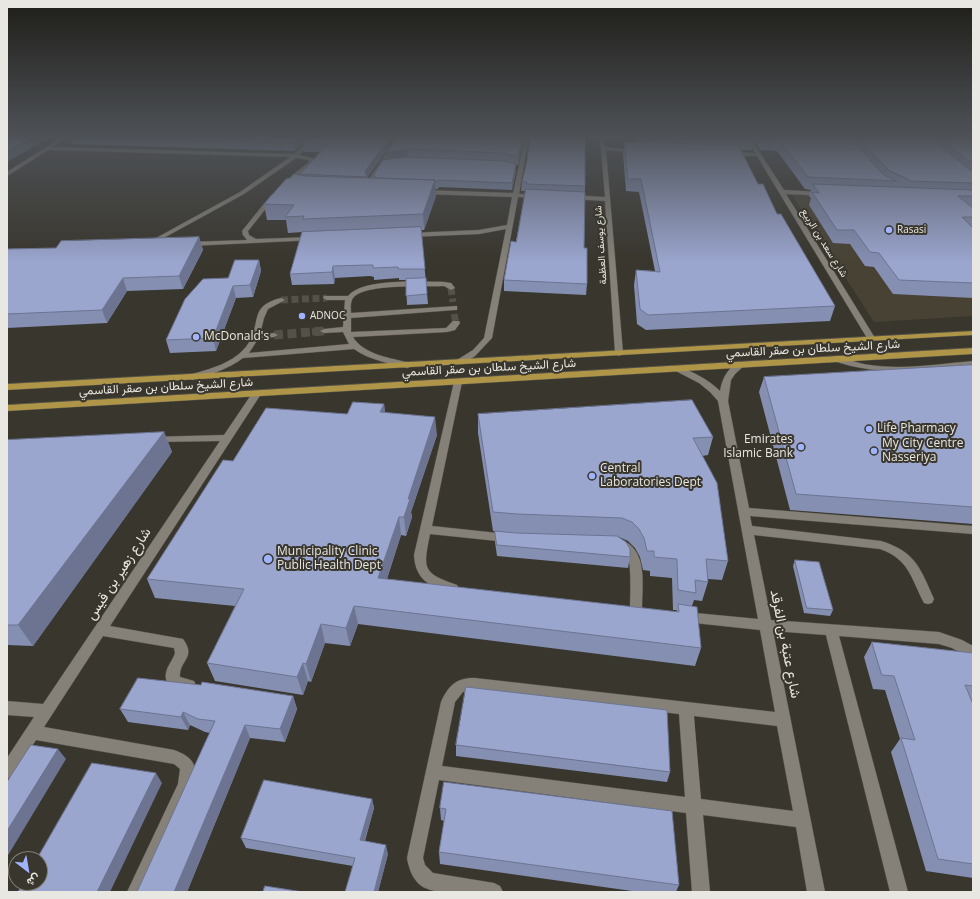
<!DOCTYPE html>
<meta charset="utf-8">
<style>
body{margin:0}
#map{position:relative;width:980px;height:899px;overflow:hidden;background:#39362d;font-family:"Open Sans",Vazirmatn,sans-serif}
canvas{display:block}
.frame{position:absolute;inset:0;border:8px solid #e9e7e2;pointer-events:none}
.north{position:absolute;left:8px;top:851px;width:40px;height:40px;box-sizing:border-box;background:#39362d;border:1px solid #7f7d75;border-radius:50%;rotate:149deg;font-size:11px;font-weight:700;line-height:16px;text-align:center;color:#e9e7e2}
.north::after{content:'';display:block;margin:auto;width:14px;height:18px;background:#a0b3fd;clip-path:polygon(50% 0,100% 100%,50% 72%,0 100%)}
</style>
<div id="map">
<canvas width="980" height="899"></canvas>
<div class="frame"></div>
<div class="north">ش</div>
</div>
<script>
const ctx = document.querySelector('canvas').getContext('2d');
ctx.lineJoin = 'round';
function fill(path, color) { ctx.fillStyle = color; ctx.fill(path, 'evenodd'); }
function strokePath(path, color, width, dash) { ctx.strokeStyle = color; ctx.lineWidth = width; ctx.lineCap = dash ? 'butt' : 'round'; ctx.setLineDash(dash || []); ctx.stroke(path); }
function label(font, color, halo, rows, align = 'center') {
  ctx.font = font + ' "Open Sans",Vazirmatn,sans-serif'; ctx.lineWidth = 4; ctx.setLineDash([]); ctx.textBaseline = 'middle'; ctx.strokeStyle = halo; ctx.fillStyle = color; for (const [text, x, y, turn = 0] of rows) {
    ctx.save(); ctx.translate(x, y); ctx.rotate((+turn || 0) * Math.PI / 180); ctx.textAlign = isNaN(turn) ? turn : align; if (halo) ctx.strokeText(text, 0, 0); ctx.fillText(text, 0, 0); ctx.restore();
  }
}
fill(new Path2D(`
 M792 195 973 201V316L874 322Z`), '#484234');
strokePath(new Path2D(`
 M451 288 453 302
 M281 300 327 298
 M454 314 456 323
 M312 332 324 331`), '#535148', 7, [7, 3.5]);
strokePath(new Path2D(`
 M274 335 324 331`), '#535148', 9, [9, 4.5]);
const minor = new Path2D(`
 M62 137H67L53 147 294 154 312 137H316L299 155 313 158 315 162 289 183 284 182 309 162V160L296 158 244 194 149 246 147 245V243L240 192 290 157 49 150 7 176V172Z
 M398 137H402L373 181V184L377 188 372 189 367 184V181Z
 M525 137H529L519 194H537L540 196 537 198 518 197 492 338 475 356 463 364H457L456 362 457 360 473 350 484 338 506 229 479 234 409 237 406 235 409 233 479 230 507 225 512 197 423 194 420 192 423 190 513 193Z
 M600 137H604L605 147 640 151 637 153 606 150 623 353 619 356 615 353 605 201 571 199 568 197 571 195 605 197Z
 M746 137H750L784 190 823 192 826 194 823 196 786 194 875 338 874 340H868L867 338 757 156H731L728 154 731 152 755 153Z
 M273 194 276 196 248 231 249 235 256 239 313 237 315 238V240L189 246 186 244 189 242 247 240 243 235 242 231 271 195Z
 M444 282 451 283 455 288 451 290 444 286C426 287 364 283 353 298 350 302 351 309 351 313L457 306V310H454L351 318V332L446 328 453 321H459L460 323 455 330 447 332 353 337C364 355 391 358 410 363L411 365 410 367 407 368C389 363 369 360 354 349L243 358C228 369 210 375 192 380L188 377 189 375C210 369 235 363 248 344 262 323 248 306 281 298L285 300 268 309 264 318 260 334 274 333 278 335 274 337 258 339 249 353 349 344 343 332 324 333 320 331 324 329 343 327 345 300H327L323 298 324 296H348C363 278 421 282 444 282Z
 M837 356C848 359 859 364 870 365 904 370 939 364 973 361V367C924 371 881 377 834 361L833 359 834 357Z
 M741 362 745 365 735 374 731 380 728 401 749 508 973 526V534L750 516 752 526 881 541C916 552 920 568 934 599L932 603 928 604 924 603C911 578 909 559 880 549L754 535 771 620 939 632 962 640 973 646V660L952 648 939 644 839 636 908 892H890L826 635 773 631 825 892H807L796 827 703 815 710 892H692L686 813 439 780 423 858 425 865 433 873 494 883 500 886 503 892C484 892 438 896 423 887 413 881 409 869 407 858L441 702C448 686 457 677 475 678L775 712 760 630 685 622 680 621 679 617 680 613 685 612 758 619 718 401 710 392 699 383 672 369 676 366C692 371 708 379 720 391 722 379 728 366 741 362ZM475 690 679 714 685 797 442 766 455 702 463 692ZM694 716 777 726 793 811 701 799Z
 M458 379 462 382 432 526 507 534 511 535 513 538 511 541 507 542 430 534C423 569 422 573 457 585L459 588 457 591C452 593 447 592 442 590 424 584 415 574 414 555L454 382Z
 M256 391 261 394 110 626 183 639C197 658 179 660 180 677L194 681 196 685 194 689C183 693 163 689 166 673 167 666 173 660 175 653L174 648 103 636 44 727 174 750C193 757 199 765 193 786L145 892H127L178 784 180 769 174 764 36 740 12 776 7 779V758L34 717 7 715V701L43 704 220 441 153 442 148 439 150 437 224 435 253 392Z
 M619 539C649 548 642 585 642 611L640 615 636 616 632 615 630 611C630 600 632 563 627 555 624 549 616 549 613 543L615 540Z`);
const major = new Path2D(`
 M973 331V335L7 390V384Z
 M973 348V354L7 411V405Z`);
strokePath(minor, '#54524b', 1);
strokePath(major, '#54524b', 1);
fill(minor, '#858178');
fill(major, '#af9548');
fill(new Path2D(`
 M69 137H397L367 178H374V174L388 160 387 152 398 137H524L518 165H516V171L512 190 439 187 438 189H435L436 196 424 230H421L428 304 407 305 406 280H399V278L374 280V277L370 276 335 278 334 284 292 285 290 274 302 232 288 233 286 220H267L264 204 300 175V174L320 152H304L303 144 294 151 72 144Z
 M634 137H973V298L893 294 874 267 865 266 850 244 833 243 809 205 811 198 809 196 811 190 805 189 777 151 760 150 754 140 752 150H741L758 184 835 306 830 321 646 330 637 324 634 285 636 270 655 271 639 192 626 191 623 153 625 142H635Z
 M527 161 585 186 584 248 587 284 586 295 504 291V280L516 242 525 191H521L522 182Z
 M199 237 203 250 183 289 127 291 107 323 7 328V249L56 248Z
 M259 260 261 271 253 297 236 298 216 351 170 353 166 340 228 278Z
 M973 365V524L790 510 759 392 764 377Z
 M384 404 385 413 437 435 411 512 412 517 406 536 401 535 387 579 676 612 677 610H673L672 578 650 576V571L643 570 640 557 635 548 628 541 619 537H618L630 557 628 568 497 556 495 542V531H493L478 433V414L713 437 708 455 702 456 728 561 722 580 708 579V582L702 601 694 600 692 606 701 648 695 666 358 624 350 646 325 643 311 682 308 681 303 695 215 681 207 663 235 606 155 598 147 579 233 461 347 414Z
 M164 432 172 452 33 646 7 645V440Z
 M795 560 833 610 830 616 804 613 793 566Z
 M872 642 973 653V701H972L973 704V878L926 871 891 752 900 739 885 690 873 689 864 657Z
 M293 696 297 709 285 742 250 738 187 892H137L210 733 205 732 190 725 188 730 128 722 120 709Z
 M456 745 670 772 667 782 456 756Z
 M444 782 679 885 676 892H639L440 864 439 852 444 821 441 820 440 808Z
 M372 799 374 808 365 841 388 854 378 892H345L353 866 246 848 241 838Z`), '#858fb2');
fill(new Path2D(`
 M34 137H51L7 162V151Z
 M300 137H310L294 151 293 143Z
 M391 137H397L367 178 365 171Z
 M522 137H524L518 165V157Z
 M407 149 408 158 388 160 387 152Z
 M516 164V171L512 190V183Z
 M435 180 436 196 424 230 423 214Z
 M199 237 203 250 183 289 179 276Z
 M259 260 261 271 253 297 250 285Z
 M333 266 335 278 334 284 332 272Z
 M123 278 127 291 107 323 102 310Z
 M233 286 236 298 216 351 213 338Z
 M384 404 386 422 380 412Z
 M435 417 437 435 411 512 412 517 406 536 404 517 408 499Z
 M164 432 172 452 33 646 18 625Z
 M399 517 401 535 381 597 378 578Z
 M354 606 358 624 350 646 346 628Z
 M321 624 325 643 311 682 306 664Z
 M303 663 308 681 303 695 297 677Z
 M293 696 297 709 285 742 280 729Z
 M183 712 190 725 188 730 181 717Z
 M245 725 250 738 187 892H174Z
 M58 749 66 759 7 857V831Z
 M156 773 162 783 110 892H97Z
 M372 799 374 808 362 849 360 840Z
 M386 845 388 854 378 892H374Z`), '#6c7491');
const building = new Path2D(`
 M7 137H34L7 151Z
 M80 137H300L293 143Z
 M309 137H391L365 171 367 177 300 174 328 144 303 143Z
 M398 137H522L518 157 505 153 407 149 387 152Z
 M530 137H585V186L527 184V182H522L527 161Z
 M663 137H753L754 139 735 138V139Z
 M761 137H849L884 175 896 181 808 177 779 140 763 139Z
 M857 137H930L973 172V183L909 181 908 179 890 171Z
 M939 137H973V164Z
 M625 142 738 145 758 184H763L777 214H781L835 306 648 315 640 309 636 270 660 272 641 179H628Z
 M408 157 505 161 516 164 512 183 438 180V181H435V180L378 178 375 177 374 174 383 160Z
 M294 174 305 176 435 180 423 214 303 219 304 216 285 217 294 205 264 204 286 179 290 178Z
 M813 184 973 190V196H958L973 208V217H962L973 228V283L899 280 879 253 870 252 854 230H837L812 192 819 193Z
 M526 189 585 192 584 248H587V284L504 280 511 241 516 242Z
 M421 227 425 269H398V267L373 268V265H368L333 266 332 272 290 274 302 232Z
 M199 237 179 276 123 278 102 310 7 314V249L56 248 61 241Z
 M235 260H259L250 285 233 286 213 338 166 340 185 299 203 279 228 278Z
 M426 278 427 294 406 296V279Z
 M973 365V507L796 494 764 377Z
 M692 400 713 437 693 438 717 483 728 561 706 559 708 582 695 580 696 593 678 590 677 559 654 557V551H647L644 538 639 529 632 522 622 518 517 514 493 512 478 414Z
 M353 402 384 404 380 412 435 417 408 499H410L404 517H399L378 578 679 612 678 604 697 607 701 648 354 606 346 628 321 624 306 664 303 663 297 677 207 663 244 589 147 579 223 460 233 461 266 408 347 414Z
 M164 432 18 625H7V440Z
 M495 531 516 533 617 536 626 542 630 549V557L497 545Z
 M795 560 819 562 833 610 807 608Z
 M872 642 973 653V686L965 685 973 704V864L938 859 901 738 915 740 894 676 882 675Z
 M138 678 201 685 202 682 293 696 280 729 245 725 174 892H137L215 721 198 719 183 712 181 717 120 709Z
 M466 687 667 710 670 772 456 745Z
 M31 745 58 749 7 831V782Z
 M92 763 156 773 97 892H18L23 883H40V859H37Z
 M264 780 372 799 360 840 386 845 374 892H345L355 858 241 838Z
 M444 782 672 811 679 885 439 852 446 809 440 808Z
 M265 886 303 892H263Z`);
fill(building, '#9ba6cf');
strokePath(building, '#6c7491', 1);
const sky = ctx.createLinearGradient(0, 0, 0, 263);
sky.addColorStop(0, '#1f1e19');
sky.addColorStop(0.52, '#4e5257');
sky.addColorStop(1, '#4e525700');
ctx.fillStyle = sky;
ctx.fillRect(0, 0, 980, 263);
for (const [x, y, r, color] of [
 [889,230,4,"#a0b3fd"],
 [302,316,4,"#a0b3fd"],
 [196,337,4,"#a0b3fd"],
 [869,429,4,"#a0b3fd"],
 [801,447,4,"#a0b3fd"],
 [874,451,4,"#a0b3fd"],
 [592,476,4,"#a0b3fd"],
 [268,559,5,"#a0b3fd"]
]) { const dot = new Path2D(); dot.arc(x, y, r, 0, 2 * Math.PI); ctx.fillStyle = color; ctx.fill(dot); strokePath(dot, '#39362d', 1.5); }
label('10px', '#e9e7e2', '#39362d', [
 ["Rasasi",897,230],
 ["ADNOC",310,316]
], 'left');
label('10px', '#e9e7e2', '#39362d', [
 ["شارع سعد بن الربيع",824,243,58],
 ["شارع يوسف العظمة",601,245,-94]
]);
label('12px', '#e9e7e2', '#39362d', [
 ["McDonald's",204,337],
 ["Life Pharmacy",877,429],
 ["Emirates",793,440,"right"],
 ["Islamic Bank",793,454,"right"],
 ["My City Centre",882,444],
 ["Nasseriya",882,458],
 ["Central",600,469],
 ["Laboratories Dept",600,483],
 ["Municipality Clinic",277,552],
 ["Public Health Dept",277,566]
], 'left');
label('12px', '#e9e7e2', '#39362d', [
 ["شارع الشيخ سلطان بن صقر القاسمي",813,349,-3],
 ["شارع الشيخ سلطان بن صقر القاسمي",489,368,-3],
 ["شارع الشيخ سلطان بن صقر القاسمي",166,387,-3]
]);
label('14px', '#e9e7e2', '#39362d', [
 ["شارع زهير بن قيس",119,574,-57],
 ["شارع عتبة بن الفرقد",785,644,79]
]);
</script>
